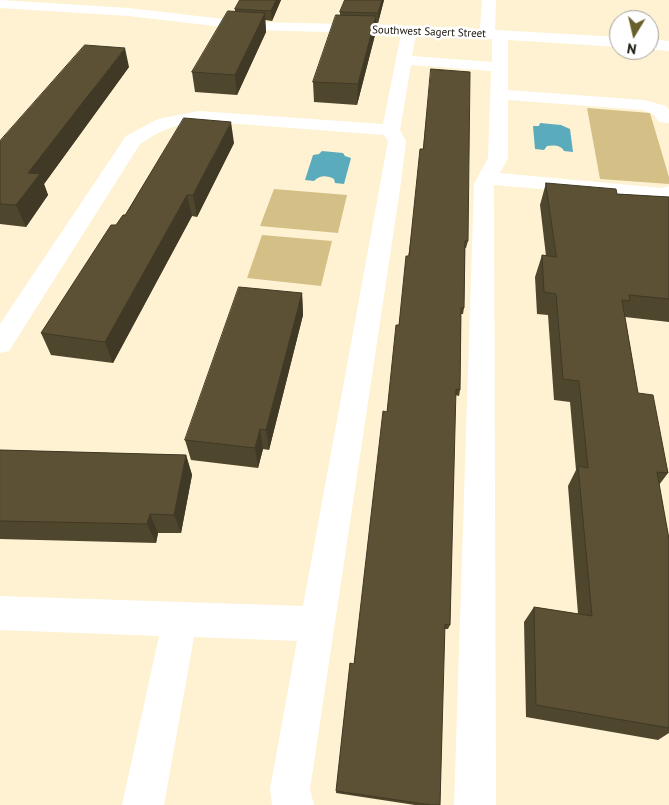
<!DOCTYPE html>
<style>
body{margin:0}
#map{position:relative;width:669px;height:805px;overflow:hidden;background:#fef2d2;font-family:"PT Sans",sans-serif}
canvas{display:block}
.north{position:absolute;left:609px;top:10px;width:50px;height:50px;box-sizing:border-box;background:#fff;border:1px solid #a1a09b;border-radius:50%;rotate:189deg;font-size:14px;font-weight:700;line-height:20px;text-align:center;color:#151106}
.north::after{content:'';display:block;margin:auto;width:18px;height:22px;background:#685f2b;clip-path:polygon(50% 0,100% 100%,50% 72%,0 100%)}
</style>
<div id="map">
<canvas width="669" height="805"></canvas>
<div class="north">N</div>
</div>
<script>
const ctx = document.querySelector('canvas').getContext('2d');
ctx.lineJoin = 'round';
function fill(path, color) { ctx.fillStyle = color; ctx.fill(path, 'evenodd'); }
function strokePath(path, color, width, dash) { ctx.strokeStyle = color; ctx.lineWidth = width; ctx.lineCap = dash ? 'butt' : 'round'; ctx.setLineDash(dash || []); ctx.stroke(path); }
function label(font, color, halo, rows, align = 'center') {
  ctx.font = font + ' "PT Sans",sans-serif'; ctx.lineWidth = 5; ctx.setLineDash([]); ctx.textBaseline = 'middle'; ctx.strokeStyle = halo; ctx.fillStyle = color; for (const [text, x, y, turn = 0] of rows) {
    ctx.save(); ctx.translate(x, y); ctx.rotate((+turn || 0) * Math.PI / 180); ctx.textAlign = isNaN(turn) ? turn : align; if (halo) ctx.strokeText(text, 0, 0); ctx.fillText(text, 0, 0); ctx.restore();
  }
}
fill(new Path2D(`
 M587 108 650 113 669 177V184L600 179Z
 M274 189 347 195 338 233 260 226Z
 M262 235 332 241 321 286 247 278Z`), '#d4c087');
fill(new Path2D(`
 M540 123 561 125 570 129 573 152 564 151C561 145 554 145 547 146L544 150 535 149 533 126H539Z
 M322 151 343 153 345 156 351 158 344 184 335 183 334 179C327 175 319 175 314 181L305 180 313 155 319 154Z`), '#5aabbc');
fill(new Path2D(`
 M0 0 128 8 250 22 396 25 480 29 482 0H496L495 30 619 37V47L508 40V90L644 100 666 106 669 110V123L659 122 653 114 642 110 508 100V158L500 173 662 188 669 186V199L664 200 494 185 496 805H454L474 184 488 158 491 71 411 65 400 130 406 141 401 182 310 789 314 805H272L270 789 297 641 194 637 164 805H122L159 636 0 630V596L303 606 388 141 384 135 199 121C176 124 159 131 140 144L9 351 0 353V324L126 136 158 119 199 111 383 124 401 34 250 30 128 16 0 8ZM416 35 492 39V62L412 56Z
 M649 39 669 41V51L649 49Z`), '#fff');
fill(new Path2D(`
 M240 0H281L272 21 265 20 266 32 237 95 195 92 192 72 235 11V9Z
 M345 0H384L378 23H375V35L357 105 314 102 313 82 340 15V12Z
 M129 67 44 184 48 195 26 227 0 224V141Z
 M234 143 197 217 192 216 113 363 51 355 41 333 116 225 125 215Z
 M423 149 468 241 466 248H465L464 308 463 314H461L460 390 459 396 455 395 450 625 448 629H444L440 805H415L336 793 350 663 354 664 387 412Z
 M546 183 617 194 669 197V322L625 317 638 393 668 473 659 485 669 539V733L658 740 526 717 524 622 534 607 578 614 568 486 576 470 570 402 554 400 548 315 537 314 535 277 542 255 546 256 540 205Z
 M302 293 303 315 269 450 263 449 258 468 191 460 185 440Z
 M0 450 186 455 192 475 181 533H158L156 543 0 539Z`), '#4f462e');
fill(new Path2D(`
 M276 0H281L272 21 271 11Z
 M382 0H384L378 23V13Z
 M265 13 266 32 237 95 235 75Z
 M376 16 375 35 357 105 358 84Z
 M125 48 129 67 44 184 48 195 26 227 16 205 28 173Z
 M231 122 234 143 197 217 193 195Z
 M187 195 192 216 113 363 105 342Z
 M302 293 303 315 269 450 266 430Z
 M260 429 263 449 258 468 255 448Z
 M186 455 192 475 181 533 174 515Z
 M150 514 158 533 156 543 147 524Z`), '#403925');
const building = new Path2D(`
 M240 0H276L271 11 235 9Z
 M345 0H382L378 13 340 12Z
 M228 11 265 13 235 75 192 72Z
 M336 15 376 16 358 84 313 82Z
 M85 45 125 48 28 173 40 174 16 205 0 204V141Z
 M431 69 470 72 468 241H465L464 308H461L460 390 456 389 450 625 445 624 440 805H431L336 791 350 663 354 664 383 411 387 412 396 325H399L406 256H409L420 149H423Z
 M184 118 231 122 193 195H187L105 342 41 333 111 225H116L123 215H125Z
 M546 183 616 189 617 194 669 197V299L629 295 630 301 622 300 638 393 653 395 668 473 657 472 669 539V728L536 705 534 607 592 616 578 466 588 468 579 381 563 379 556 294 544 292 542 255 556 257Z
 M239 287 302 293 266 430 260 429 255 448 185 440Z
 M0 450 186 455 174 515 150 514 147 524 0 521Z`);
fill(building, '#5c5135');
strokePath(building, '#403925', 1);
label('11px', '#151106', '#fff', [
 ["Southwest Sagert Street",429,32,2]
]);
</script>
